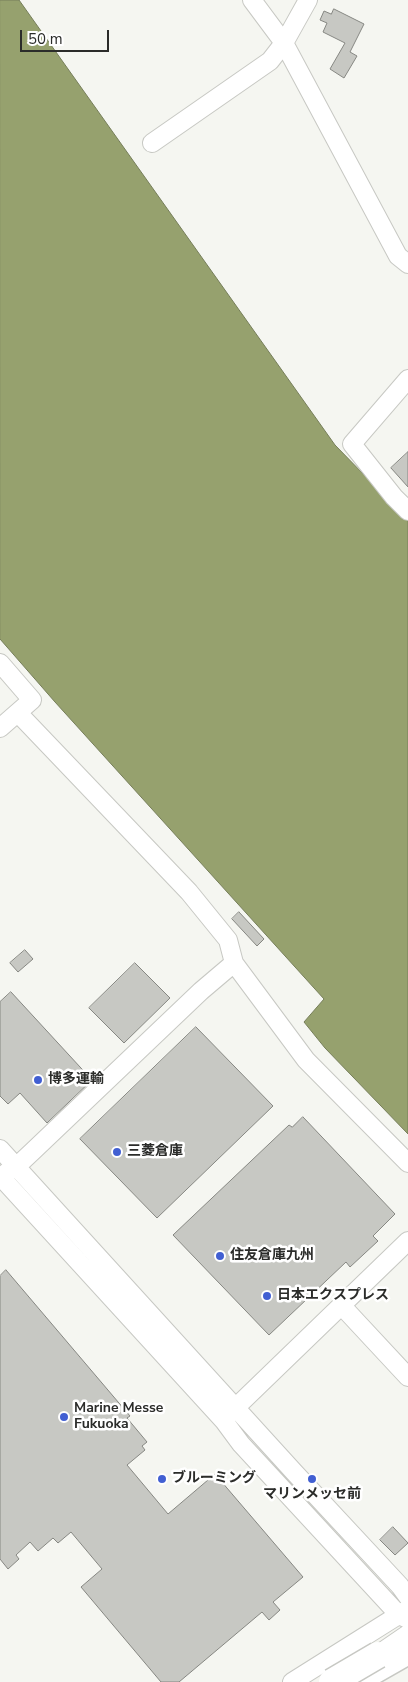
<!DOCTYPE html>
<meta charset="utf-8">
<style>
body{margin:0}
#map{position:relative;width:408px;height:1682px;overflow:hidden;background:#f5f6f1;font-family:"Nunito Sans",sans-serif}
canvas{display:block}
.scale{position:absolute;left:20px;top:30px;width:89px;height:22px;box-sizing:border-box;border:2px solid #2b2c2a;border-top:0;padding-left:6px;font-size:15px;line-height:18px;white-space:nowrap;color:#2b2c2a;-webkit-text-stroke:4px #fff;paint-order:stroke}
</style>
<div id="map">
<canvas width="408" height="1682"></canvas>
<div class="scale">50 m</div>
</div>
<script>
const ctx = document.querySelector('canvas').getContext('2d');
ctx.lineJoin = 'round';
function fill(path, color) { ctx.fillStyle = color; ctx.fill(path, 'evenodd'); }
function strokePath(path, color, width, dash) { ctx.strokeStyle = color; ctx.lineWidth = width; ctx.lineCap = dash ? 'butt' : 'round'; ctx.setLineDash(dash || []); ctx.stroke(path); }
function label(font, color, halo, rows, align = 'center') {
  ctx.font = font + ' "Nunito Sans","Noto Sans JP",sans-serif'; ctx.lineWidth = 5; ctx.setLineDash([]); ctx.textBaseline = 'middle'; ctx.strokeStyle = halo; ctx.fillStyle = color; for (const [text, x, y, turn = 0] of rows) {
    ctx.save(); ctx.translate(x, y); ctx.rotate((+turn || 0) * Math.PI / 180); ctx.textAlign = isNaN(turn) ? turn : align; if (halo) ctx.strokeText(text, 0, 0); ctx.fillText(text, 0, 0); ctx.restore();
  }
}
const water = new Path2D(`
 M0 0H19L335 445 408 520V1134L325 1048 304 1022 324 999 55 702 0 639Z`);
fill(water, '#96a16e');
strokePath(water, '#767e5a', 1);
const building = new Path2D(`
 M334 9 364 24 350 52 357 56 344 78 330 69 345 43 323 32 327 23 320 20 324 11 331 14Z
 M408 452V487L391 468Z
 M239 912 264 939 257 946 232 919Z
 M25 950 33 959 18 972 10 963Z
 M135 963 170 998 124 1043 89 1008Z
 M11 992 92 1080 47 1123 20 1093 8 1104 0 1096V1002Z
 M196 1027 273 1106 157 1218 80 1139Z
 M303 1117 395 1214 373 1236 378 1241 350 1267 346 1262 269 1335 173 1235 289 1125 292 1127Z
 M6 1270 130 1416 127 1418 147 1442 142 1446 145 1450 127 1465 168 1514 215 1474 303 1577 273 1602 280 1610 269 1620 262 1612 179 1682H161L81 1587 102 1569 71 1532 58 1543 53 1538 38 1551 30 1542 16 1555 19 1559 8 1569 0 1559V1276Z
 M393 1527 408 1543 395 1555 380 1540Z`);
fill(building, '#c7c8c3');
strokePath(building, '#868782', 1);
const minor = new Path2D(`
 M308 0 284 43 398 256 408 264
 M152 143 270 61 284 43 252 0
 M408 379 352 444 394 497 408 511
 M0 663 32 700 0 728
 M18 713 189 892 228 940 234 963 306 1060 408 1163
 M0 1149 294 1472 400 1586 408 1597
 M7 1172 16 1167 33 1151 201 991 234 963
 M0 1176 224 1421 241 1444 399 1615 408 1619
 M341 1305 408 1377
 M229 1414 408 1241
 M373 1658 408 1634
 M292 1682 408 1609`);
const highway = new Path2D(`
 M359 1679 408 1651`);
strokePath(minor, '#c7c8c3', 20);
strokePath(highway, '#c7c8c3', 29);
strokePath(minor, '#fff', 18);
strokePath(highway, '#fff', 26);
const highwayBridge = new Path2D(`
 M332 1682 378 1655`);
strokePath(highwayBridge, '#c7c8c3', 29, []);
strokePath(highwayBridge, '#fff', 26);
for (const [x, y, r, color] of [
 [38,1080,5,"#415fd2"],
 [117,1152,5,"#415fd2"],
 [220,1256,5,"#415fd2"],
 [267,1296,5,"#415fd2"],
 [64,1417,5,"#415fd2"],
 [162,1479,5,"#415fd2"],
 [312,1479,5,"#415fd2"]
]) { const dot = new Path2D(); dot.arc(x, y, r, 0, 2 * Math.PI); ctx.fillStyle = color; ctx.fill(dot); strokePath(dot, '#fff', 2); }
label('bold 14px', '#2b2c2a', '#fff', [
 ["博多運輸",48,1080],
 ["三菱倉庫",127,1152],
 ["住友倉庫九州",230,1256],
 ["日本エクスプレス",277,1296],
 ["Marine Messe",74,1409],
 ["Fukuoka",74,1425],
 ["ブルーミング",172,1479],
 ["マリンメッセ前",312,1495,"center"]
], 'left');
</script>
